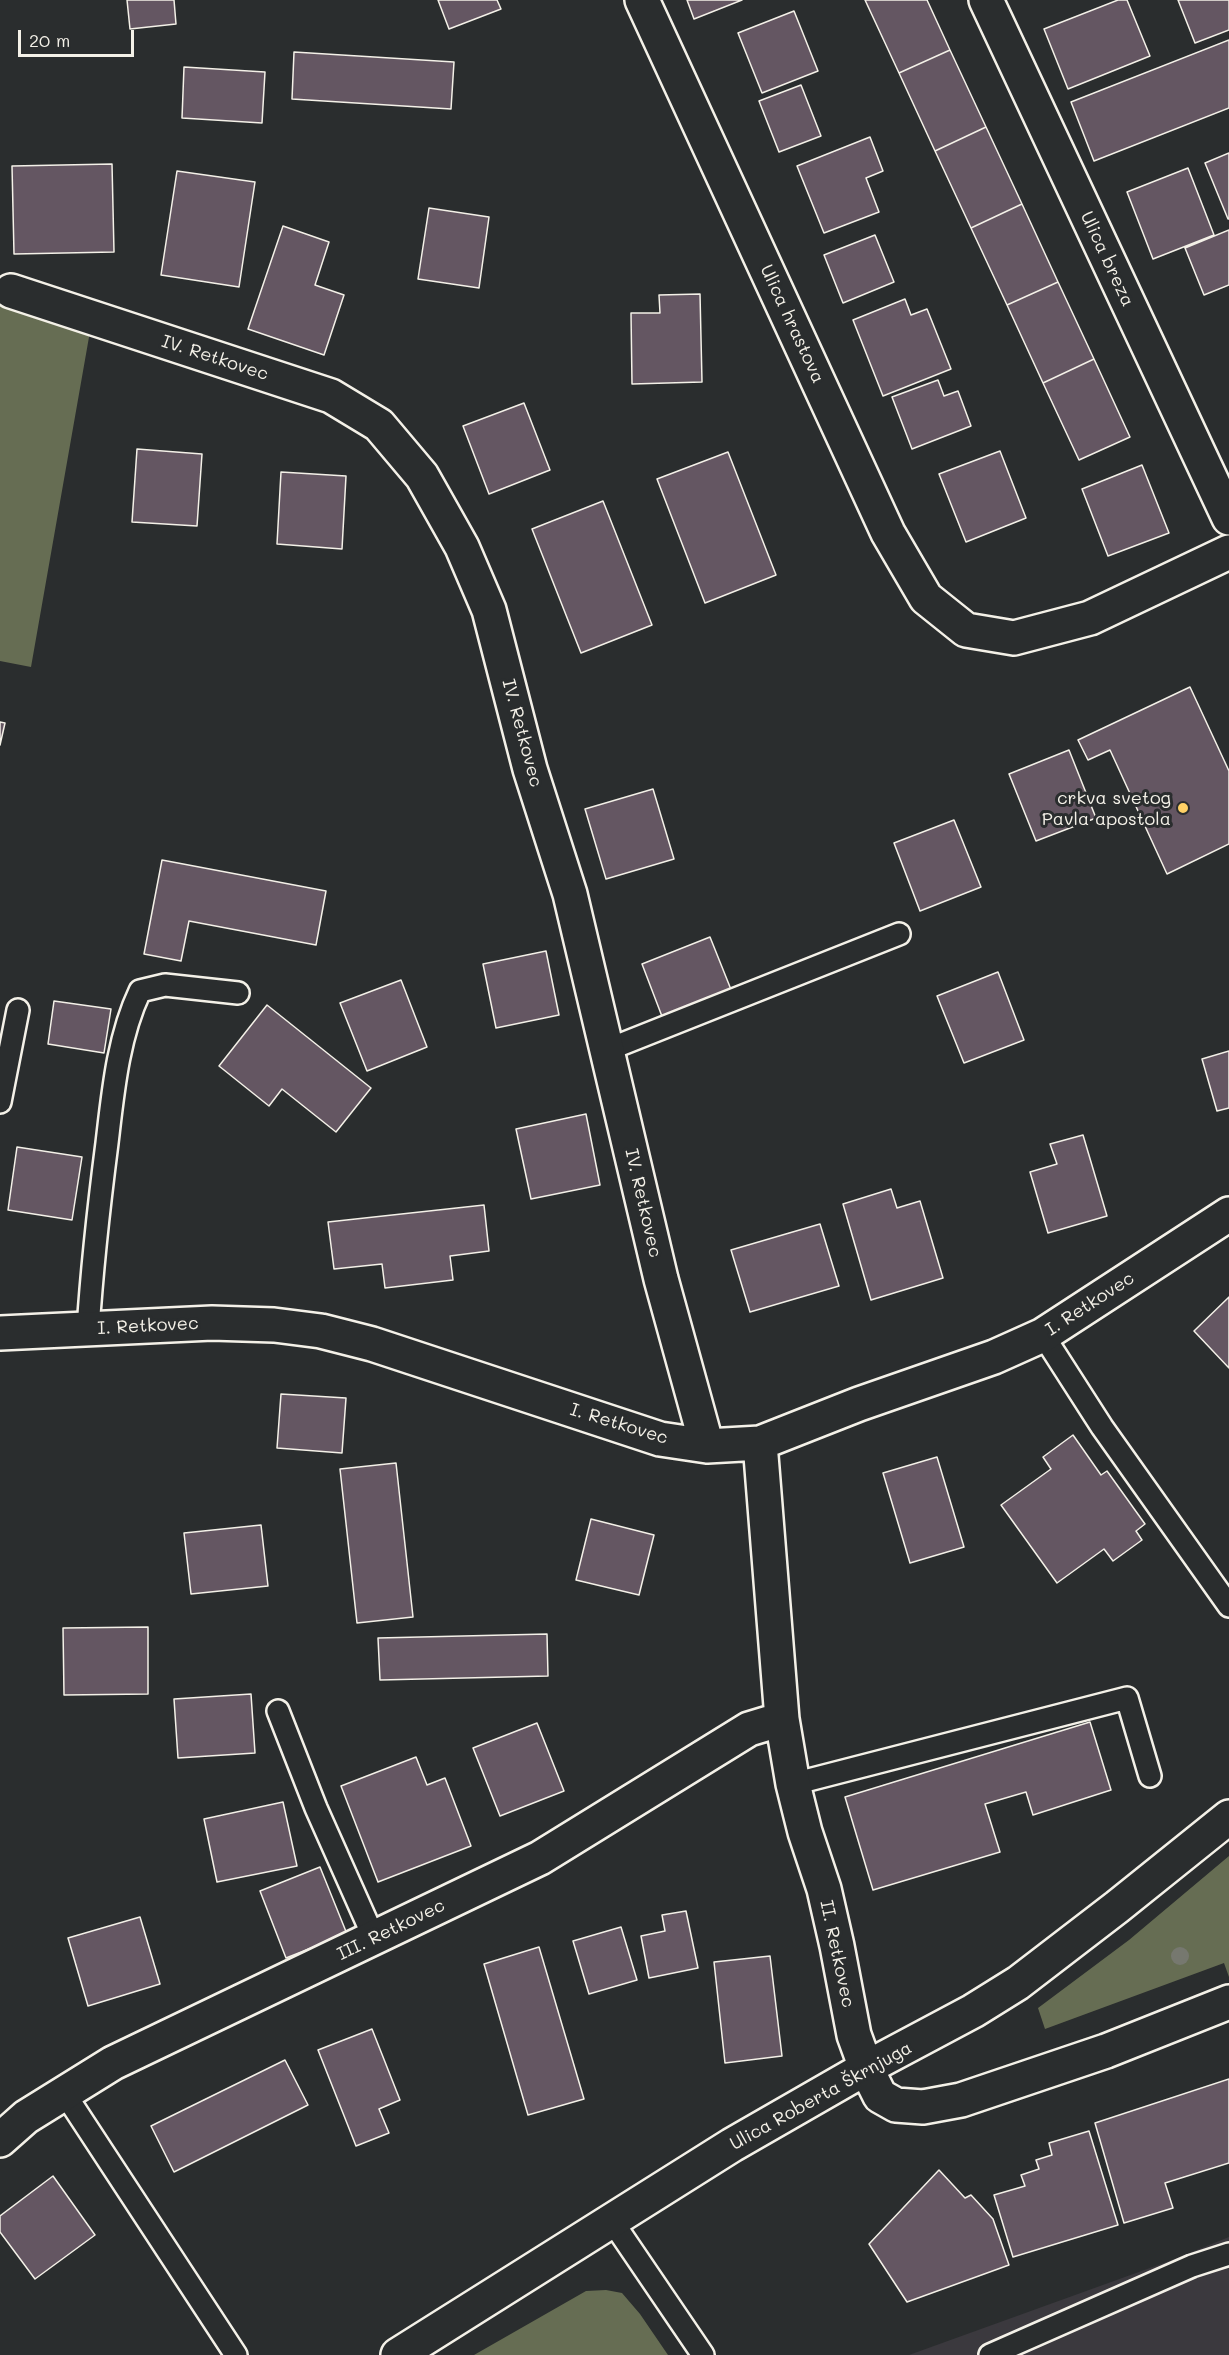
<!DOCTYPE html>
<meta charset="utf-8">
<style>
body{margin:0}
#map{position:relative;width:1229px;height:2355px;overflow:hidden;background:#2a2d2e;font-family:Mali,sans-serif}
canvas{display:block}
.scale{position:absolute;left:18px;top:30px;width:116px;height:27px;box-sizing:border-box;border:3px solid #f4f1e8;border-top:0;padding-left:8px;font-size:18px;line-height:21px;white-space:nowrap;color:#f4f1e8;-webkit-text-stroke:4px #2a2d2e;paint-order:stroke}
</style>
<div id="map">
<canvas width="1229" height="2355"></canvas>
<div class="scale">20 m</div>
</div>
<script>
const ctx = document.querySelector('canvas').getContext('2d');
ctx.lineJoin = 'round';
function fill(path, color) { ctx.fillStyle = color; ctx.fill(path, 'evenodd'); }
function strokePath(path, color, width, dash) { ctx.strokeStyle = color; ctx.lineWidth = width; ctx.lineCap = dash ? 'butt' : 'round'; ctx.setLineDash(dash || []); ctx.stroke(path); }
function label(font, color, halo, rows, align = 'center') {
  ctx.font = font + ' Mali,sans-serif'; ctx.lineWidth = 6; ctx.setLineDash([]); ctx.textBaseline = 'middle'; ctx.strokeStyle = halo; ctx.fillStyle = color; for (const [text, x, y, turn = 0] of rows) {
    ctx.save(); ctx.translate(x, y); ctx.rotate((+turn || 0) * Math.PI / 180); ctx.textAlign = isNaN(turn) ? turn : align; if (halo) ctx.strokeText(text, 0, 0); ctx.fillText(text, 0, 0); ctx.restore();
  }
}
fill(new Path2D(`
 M1229 2237V2355H909L1172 2260Z`), '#3b393e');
fill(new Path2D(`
 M0 298 92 320 31 667 0 661Z
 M1229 1856V1977L1224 1963 1045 2029 1038 2008 1129 1940Z
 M606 2290 622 2293 640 2314 668 2355H474L586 2291Z`), '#666d53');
const building = new Path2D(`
 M127 0H174L176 24 130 29Z
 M438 0H497L501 9 449 29Z
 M687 0H742L694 19Z
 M865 0H927L950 50 899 73Z
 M1118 0H1127L1150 56 1068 89 1044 29Z
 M1178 0H1229V30L1195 43Z
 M794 11 818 71 762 93 738 33Z
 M1229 40V108L1094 161 1071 102Z
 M950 50 986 127 935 151 899 73Z
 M294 52 454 62 451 109 292 99Z
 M184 67 265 72 262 123 182 118Z
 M801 85 821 136 779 152 759 101Z
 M986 127 1022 204 971 228 935 151Z
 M870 137 883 171 866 178 879 212 824 233 797 166Z
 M1229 153V219H1228L1205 163Z
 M112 164 114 252 14 254 12 166Z
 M1188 168 1214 235 1153 259 1127 192Z
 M177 171 255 182 239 287 161 275Z
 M1022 204 1058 282 1007 305 971 228Z
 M429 208 489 217 479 288 418 279Z
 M283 226 329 242 315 285 344 295 324 355 248 329Z
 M1229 230V285L1204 295 1185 248Z
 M875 235 894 282 843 303 824 255Z
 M1058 282 1094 359 1043 383 1007 305Z
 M700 294 702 382 632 384 631 313H660L659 295Z
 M905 299 911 315 927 309 951 369 883 396 853 320Z
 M1094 359 1130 437 1079 460 1043 383Z
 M938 380 944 396 958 391 971 426 912 449 892 397Z
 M524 403 550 470 489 494 463 426Z
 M137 449 202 454 197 526 132 522Z
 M1000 451 1026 518 966 542 939 474Z
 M728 452 776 575 705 603 657 479Z
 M1142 465 1169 533 1108 556 1082 489Z
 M281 472 346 476 342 549 277 544Z
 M603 501 652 625 581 653 532 529Z
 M1190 687 1229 771V844L1167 874 1110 750 1088 760 1078 740Z
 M0 722 5 723 0 745Z
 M1069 750 1096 818 1036 841 1009 774Z
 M653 789 674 859 606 879 585 809Z
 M954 820 981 887 920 911 894 843Z
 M162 860 326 891 316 945 189 921 181 961 144 954Z
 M710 937 732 992 663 1019 642 964Z
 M546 951 559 1015 496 1028 483 964Z
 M998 972 1024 1040 964 1063 937 996Z
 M401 980 427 1047 367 1071 340 1003Z
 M54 1001 111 1009 104 1053 48 1044Z
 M267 1005 371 1088 336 1132 282 1089 269 1106 219 1066Z
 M1229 1051V1108L1217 1111 1202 1059Z
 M586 1114 600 1185 531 1199 516 1129Z
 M1083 1135 1107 1216 1048 1233 1030 1172 1057 1164 1050 1144Z
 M17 1147 82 1157 72 1220 8 1210Z
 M891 1189 897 1208 920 1201 943 1278 871 1300 843 1204Z
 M484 1205 489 1251 450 1256 453 1280 385 1288 382 1264 334 1269 328 1222Z
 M820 1224 839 1286 750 1312 731 1250Z
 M1229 1297V1368L1194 1331Z
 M281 1394 346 1398 342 1453 277 1448Z
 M1073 1435 1101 1475 1107 1471 1145 1524 1136 1531 1142 1540 1113 1561 1104 1549 1057 1583 1001 1505 1051 1469 1043 1457Z
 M937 1457 964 1547 910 1563 883 1473Z
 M396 1463 413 1617 357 1623 340 1469Z
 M591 1519 654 1535 639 1595 576 1580Z
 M261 1525 268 1586 191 1594 184 1533Z
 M148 1627V1694L64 1695 63 1628Z
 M547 1634 548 1676 380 1680 378 1638Z
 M251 1694 255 1753 178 1758 174 1699Z
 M1090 1722 1111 1790 1033 1815 1026 1792 985 1804 1000 1852 873 1890 845 1797Z
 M537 1723 564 1791 500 1816 473 1748Z
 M416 1757 427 1785 445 1778 471 1846 378 1882 341 1786Z
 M283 1802 297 1866 217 1882 204 1819Z
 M320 1867 347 1934 286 1958 260 1891Z
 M686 1911 698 1968 649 1978 641 1936 665 1931 662 1915Z
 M140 1917 160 1984 88 2006 68 1938Z
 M621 1927 637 1980 589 1994 573 1941Z
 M539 1947 584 2099 528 2115 484 1964Z
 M770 1956 782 2056 725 2063 714 1962Z
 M372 2029 400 2100 379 2109 389 2133 356 2146 318 2050Z
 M285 2060 308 2105 174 2172 151 2126Z
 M1229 2079V2163L1165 2183 1173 2208 1124 2223 1095 2123Z
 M1089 2131 1118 2225 1013 2257 994 2195 1025 2186 1021 2175 1039 2169 1036 2160 1052 2155 1049 2143Z
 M939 2170 965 2198 971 2195 993 2219 1009 2265 907 2302 869 2244Z
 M53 2176 95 2235 35 2279 0 2232V2216Z`);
fill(building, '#645662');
strokePath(building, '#f4f1e8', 1.5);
const service = new Path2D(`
 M607 1050 899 934
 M0 1102 18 1010
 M88 1330C92 1267 99 1205 107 1143 113 1092 118 1037 140 991L165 985 238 993
 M1043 1335 1102 1427 1229 1606
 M278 1711 316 1808 374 1938
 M793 1784 1127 1698 1150 1776
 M65 2094 236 2355
 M612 2221 703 2355
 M990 2355 1192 2266 1229 2254`);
const minor = new Path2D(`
 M642 0 888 533 926 598 966 630 1014 638 1090 618 1229 552
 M11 291 331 396 379 425 422 476 462 547 489 610 530 769 570 894 661 1279 707 1446
 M0 1333 212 1323 274 1325 321 1331 372 1344 660 1439 707 1446 760 1443 859 1404 994 1357 1043 1335 1229 1214
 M760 1443 782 1719 793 1784 805 1832 824 1889 837 1946 854 2035 866 2068 880 2096 896 2105 923 2107 961 2100 1106 2051 1229 2002
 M0 2140 26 2117 113 2063 540 1858 749 1729 782 1719
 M398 2355 732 2145 866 2068 973 2011 1018 1983 1117 1907 1229 1817`);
const tertiary = new Path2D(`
 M986 0 1229 518`);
strokePath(service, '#f4f1e8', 26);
strokePath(minor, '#f4f1e8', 38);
strokePath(tertiary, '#f4f1e8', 38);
strokePath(service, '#2a2d2e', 21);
strokePath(minor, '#2a2d2e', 33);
strokePath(tertiary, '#2a2d2e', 33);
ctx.fillStyle = '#76786f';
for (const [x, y] of [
 [1180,1956]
]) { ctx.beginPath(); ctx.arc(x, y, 9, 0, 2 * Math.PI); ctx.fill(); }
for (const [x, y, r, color] of [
 [1183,808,6,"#ffd166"]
]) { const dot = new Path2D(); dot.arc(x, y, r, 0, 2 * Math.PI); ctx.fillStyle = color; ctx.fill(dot); strokePath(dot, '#2a2d2e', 2); }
label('18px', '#f4f1e8', '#2a2d2e', [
 ["Ulica breza",1107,259,65],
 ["Ulica hrastova",792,324,65],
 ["IV. Retkovec",215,358,18],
 ["IV. Retkovec",522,733,75],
 ["IV. Retkovec",643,1203,77],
 ["I. Retkovec",1090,1304,-33],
 ["I. Retkovec",148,1326,-3],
 ["I. Retkovec",619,1424,17],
 ["III. Retkovec",391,1930,-26],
 ["II. Retkovec",837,1954,78],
 ["Ulica Roberta Škrnjuga",821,2096,-29]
]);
label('18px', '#f4f1e8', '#2a2d2e', [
 ["crkva svetog",1171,798],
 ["Pavla apostola",1171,819]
], 'right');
</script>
